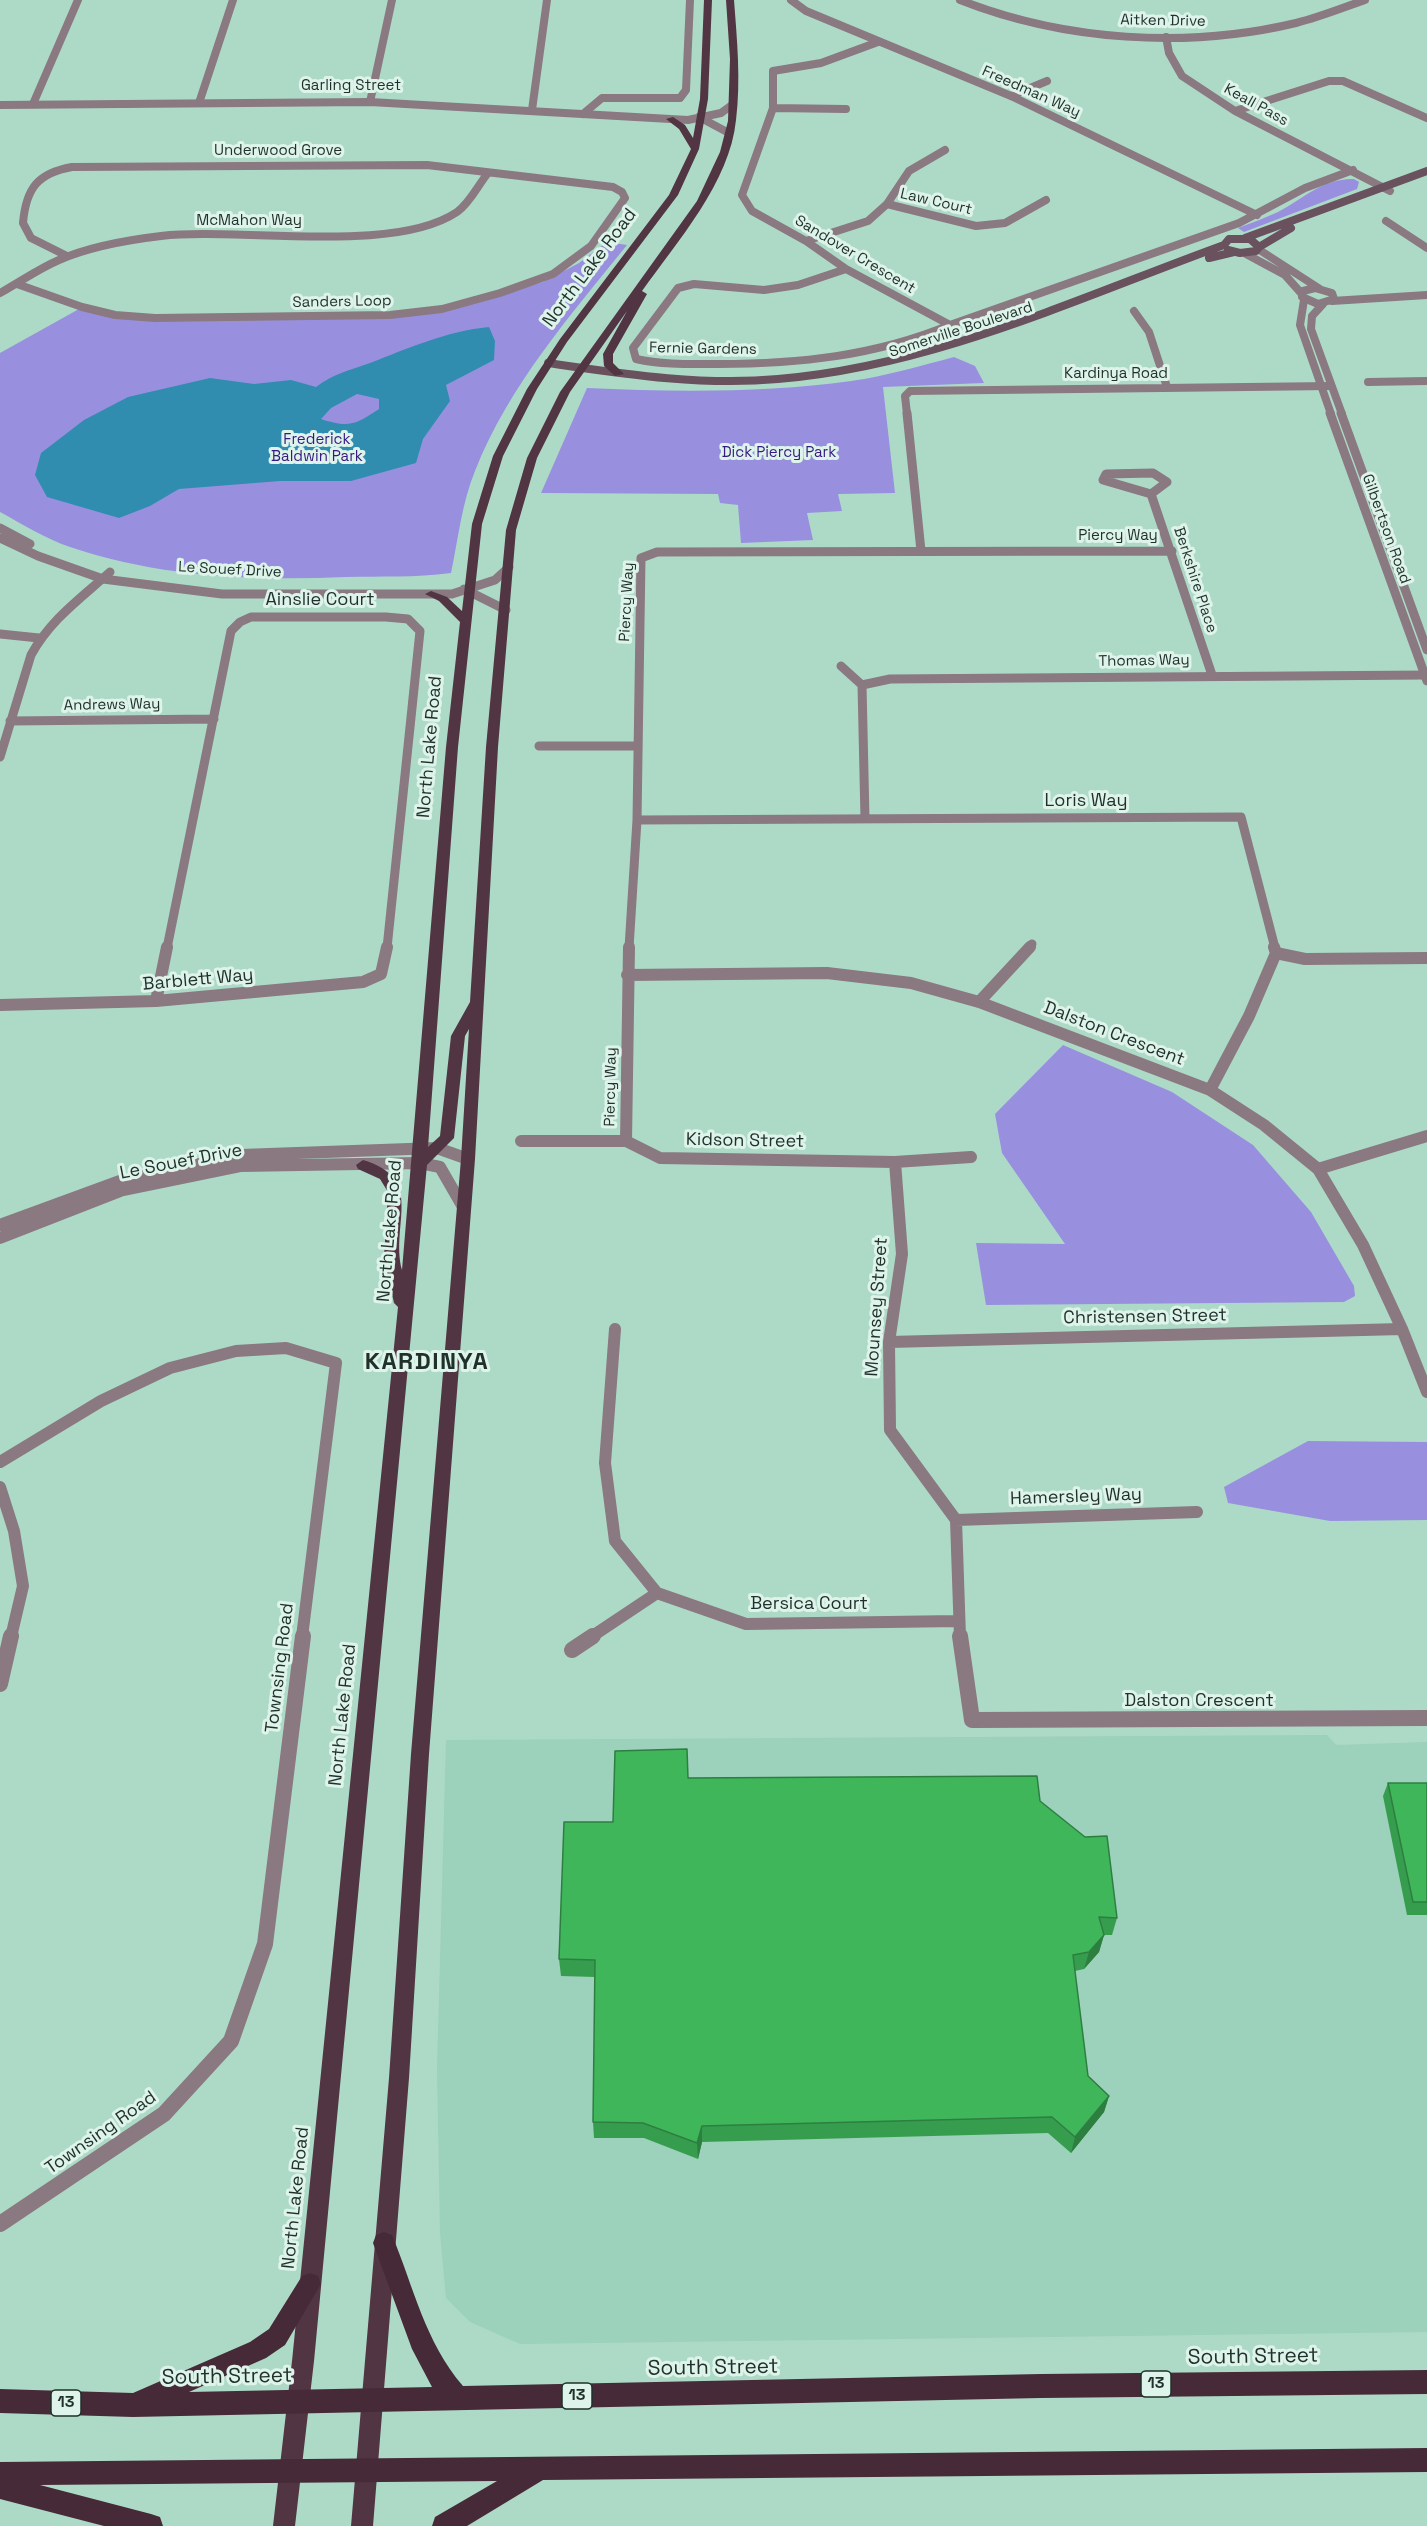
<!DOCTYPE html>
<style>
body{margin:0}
canvas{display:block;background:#add9c7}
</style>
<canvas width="1427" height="2526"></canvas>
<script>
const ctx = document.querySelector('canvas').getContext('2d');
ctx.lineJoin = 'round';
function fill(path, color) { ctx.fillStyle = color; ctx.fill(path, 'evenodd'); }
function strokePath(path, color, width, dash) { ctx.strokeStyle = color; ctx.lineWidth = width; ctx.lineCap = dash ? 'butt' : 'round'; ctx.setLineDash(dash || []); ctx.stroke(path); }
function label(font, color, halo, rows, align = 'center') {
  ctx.font = font + ' "Space Grotesk",sans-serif'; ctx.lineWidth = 6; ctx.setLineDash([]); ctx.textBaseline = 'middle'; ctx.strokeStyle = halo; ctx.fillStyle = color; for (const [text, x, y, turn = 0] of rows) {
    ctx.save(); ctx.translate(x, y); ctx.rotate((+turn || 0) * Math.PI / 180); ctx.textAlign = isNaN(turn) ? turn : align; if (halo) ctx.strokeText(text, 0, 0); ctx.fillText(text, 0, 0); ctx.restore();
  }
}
fill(new Path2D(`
 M1327 1735 1336 1745 1427 1742V2332L520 2344 470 2322 446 2298 440 2233 437 2070 446 1740Z`), '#9cd1bc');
fill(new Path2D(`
 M1354 179 1359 182 1357 189 1244 232 1238 228C1251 223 1265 218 1278 212 1303 199 1323 178 1354 179Z
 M607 242 627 245C570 316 509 385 475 471 462 502 458 540 451 573 415 578 381 576 346 577 252 581 159 577 70 547 46 539 22 524 0 512V353L79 309 120 319 443 312 543 282 579 263Z
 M954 357 975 366 984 383 883 387 895 493 838 494 842 511 807 513 813 540 741 543 738 505 720 503 718 494 541 493 587 388C673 392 766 393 851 381 886 376 920 366 954 357Z
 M1063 1045 1172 1092 1253 1145 1311 1212 1354 1286 1355 1296 1344 1302 986 1305 976 1243 1065 1244 1002 1153 995 1114Z
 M1308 1441 1427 1442V1520L1330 1521 1228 1503 1224 1487Z`), '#9890df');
fill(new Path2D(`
 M489 327 495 341 494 360 446 385 450 401 423 439 416 463 351 481H280L179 489 150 506 119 518 47 497 35 475 41 453 84 420 128 397 210 378 254 384 291 380 316 387C333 374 350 370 370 363 409 348 447 331 489 327ZM357 394 379 399V409C355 425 349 428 321 419L331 408Z`), '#308db0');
strokePath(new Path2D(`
 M791 0 806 11 1011 96 1257 215
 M1166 37 1169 53 1182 76 1235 111 1390 191
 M878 42 821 63 773 71V108L742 195 752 211 806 241 846 269 950 325 1239 223 1305 188 1353 170
 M1011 96 1047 81
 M370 102 392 0
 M199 103 233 0
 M33 104 78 0
 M773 108 846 109
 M532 110 547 0
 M1235 111 1329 81H1343L1427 118
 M583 114 602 98H680L686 90 690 0
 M887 204 976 226 1005 223 1046 200
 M1386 221 1427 248
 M806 241 868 221 887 204 909 171 945 150
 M846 269 798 285 764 290 694 284 678 288 633 348 636 359C663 365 690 364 718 364 798 364 875 356 950 325
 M17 284 82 307 115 315 155 318 390 315 442 309 500 293 553 274 591 246 625 198 622 192 613 187 427 165 72 167C38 173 26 188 23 223L31 238 67 256
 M0 293C20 282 38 269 59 260 91 246 127 240 161 236 239 227 393 255 457 212 470 203 478 185 488 173
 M1332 301 1427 295
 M1134 311 1149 332 1167 387
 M1368 382 1427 381
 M907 414 905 396 910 391 1331 386`), '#8a7981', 8);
strokePath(new Path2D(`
 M907 413 921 551
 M1153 473 1167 482 1151 494 1103 480 1106 474Z
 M1151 494 1212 675
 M0 634 39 638
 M841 666 862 685 865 819
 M862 685 890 679 1427 675
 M10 721 214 719
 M539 746H638
 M0 757 31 655C51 619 80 599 110 572
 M637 820 1241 817 1275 948
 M167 948 231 631 240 622 251 617H386L408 619 420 631 387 948
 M629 948 637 820 641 558 657 552 1172 551
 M1028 948 1032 944`), '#8a7981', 9);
strokePath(new Path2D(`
 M1276 953 1305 959 1427 958
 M627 975 827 973 911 983 979 1002 1210 1090 1264 1125 1318 1169 1363 1245 1402 1329 1427 1392
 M156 1001 167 947
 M156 1001 363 982 381 974 387 947
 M979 1002 1030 947
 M0 1005 156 1001
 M1210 1090 1249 1016 1276 953 1274 947
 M521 1141H626L660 1158 895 1162 971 1157
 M626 1141 629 947
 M895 1162 902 1254 889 1342 890 1430 956 1520 960 1637
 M1318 1169 1427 1136
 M615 1329 605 1463 615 1541 657 1593 746 1624 958 1621
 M889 1342 1402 1329
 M0 1462 101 1401 170 1368 236 1351 286 1348 336 1363 302 1637
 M0 1487 14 1531 23 1586 11 1637
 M956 1520 1197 1512
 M591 1637 657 1593`), '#8a7981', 12);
strokePath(new Path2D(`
 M960 1636 972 1720 1427 1718
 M572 1650 593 1636
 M0 1684 11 1636
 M0 2224 164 2114 231 2041 265 1944 303 1636`), '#8a7981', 16);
strokePath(new Path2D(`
 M960 0C1064 41 1187 49 1296 23 1320 17 1342 8 1365 0
 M0 105 370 102 688 120 721 113 732 105
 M699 117 729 133
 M1258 249 1320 289
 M1246 254 1285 275 1301 293
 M1315 288 1332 293 1334 299 1318 304 1302 297 1303 291Z
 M1304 300 1300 325 1331 414
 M1323 304 1312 316 1311 329 1342 414`), '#8a7981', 8);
strokePath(new Path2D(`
 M1330 413 1427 681
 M1341 413 1427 650
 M0 528 30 544
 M0 538 38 556 103 579 222 594H452L495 580 509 567
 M464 589 506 610`), '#8a7981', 9);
strokePath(new Path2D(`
 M0 1225 120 1181 241 1155 437 1148 468 1159
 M0 1238 123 1190 240 1166 420 1163 440 1167 463 1207`), '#8a7981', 12);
strokePath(new Path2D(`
 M1245 238 1427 171
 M1259 247 1291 228
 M1228 250 1240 253 1256 251 1259 247
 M1209 258 1234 252
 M548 363C624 374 701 386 778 379 934 366 1078 298 1224 245L1229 239H1250L1259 247`), '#69515d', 8);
fill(new Path2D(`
 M704 0H712L708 99 699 149 678 195 567 342 537 389 503 456 482 524 458 747 428 1147 440 1136 451 1036 470 1002 486 747 506 530 527 458 560 392 697 201 720 152 728 121 730 59 726 0H734C737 40 741 80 736 120 730 182 677 242 642 291L647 294 613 354V363L624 374 615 376 604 366 603 354 627 311 570 392 537 458 516 530 498 747 475 1159 429 1754 409 2078 373 2526H351L389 2078 411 1754 461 1159 469 1029 465 1036 454 1138 427 1165 314 2361 295 2526H273L292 2361 398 1307 394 1303 384 1257 388 1192 380 1179 358 1169 356 1165 363 1160C426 1179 390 1224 402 1270L446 747 460 622 439 601 425 594 431 591 447 597 462 611 472 524 493 456 527 389 560 339 669 195 691 149 679 129 666 119 673 117 685 125 693 138 700 99Z`), '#513543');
fill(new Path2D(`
 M384 2232 392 2235C414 2288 425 2342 463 2386L1041 2374 1427 2370V2394L1041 2398 133 2417 0 2413V2389L133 2393 250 2342 269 2329 302 2276 310 2273 318 2276 321 2284 285 2345 266 2358 189 2392 432 2387 412 2349 373 2243 376 2235Z
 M1427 2448V2472L543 2480 467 2526H432L435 2517 497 2481 40 2485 151 2514 160 2517 163 2526H104L0 2499V2462Z`), '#462a38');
fill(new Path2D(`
 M688 1778 1040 1801 1117 1918 1112 1935H1104L1099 1952 1084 1969 1075 1971 1088 2076 1109 2096 1104 2112 1071 2153 1048 2133 702 2142 698 2159 644 2138H594L593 2122 595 1977 561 1976 559 1959 613 1822Z
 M1388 1783H1427V1915H1407L1383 1796Z`), '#379d4e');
fill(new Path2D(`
 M1104 1935 1099 1952 1084 1969 1089 1952Z
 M1109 2096 1104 2112 1071 2153 1075 2137Z
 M702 2126V2142L698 2159 697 2143Z`), '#2d7f40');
const building = new Path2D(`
 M687 1749 688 1778 1037 1776 1040 1801 1085 1837 1107 1836 1117 1918 1099 1917 1104 1935 1089 1952 1073 1955 1088 2076 1109 2096 1075 2137 1052 2117 702 2126 697 2143 643 2123 593 2122 595 1960 559 1959 564 1822H613L615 1751Z
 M1388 1783H1427V1902H1413Z`);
fill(building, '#40b65b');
strokePath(building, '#2d7f40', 1.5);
label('15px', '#1f312a', '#def4eb', [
 ["Aitken Drive",1163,21,1],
 ["Garling Street",351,86],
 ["Freedman Way",1031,92,24],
 ["Keall Pass",1256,105,29],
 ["Underwood Grove",278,151],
 ["Law Court",936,202,13],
 ["McMahon Way",249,221],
 ["Sandover Crescent",855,255,31],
 ["Sanders Loop",342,302,-1],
 ["Somerville Boulevard",961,330,-18],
 ["Fernie Gardens",703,349,1],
 ["Kardinya Road",1116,374],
 ["Gilbertson Road",1386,529,70],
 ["Piercy Way",1118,536],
 ["Le Souef Drive",230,570,3],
 ["Berkshire Place",1195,580,72],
 ["Piercy Way",627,602,-87],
 ["Thomas Way",1144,661,-1],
 ["Andrews Way",112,705,-1],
 ["Piercy Way",611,1087,-89]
]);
label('15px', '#371980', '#def4eb', [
 ["Frederick",317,440],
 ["Baldwin Park",317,457],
 ["Dick Piercy Park",779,453]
]);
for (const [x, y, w] of [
 [1156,2384,30],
 [577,2396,30],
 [66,2403,30]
]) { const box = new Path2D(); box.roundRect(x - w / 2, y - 13, w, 26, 4.5); ctx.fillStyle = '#def4eb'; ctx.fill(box); strokePath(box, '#1f312a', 1.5); }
label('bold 16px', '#1f312a', null, [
 ["13",1156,2384],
 ["13",577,2396],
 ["13",66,2403]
]);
label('18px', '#1f312a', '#def4eb', [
 ["North Lake Road",590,268,-53],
 ["Ainslie Court",320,600],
 ["North Lake Road",430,747,-85],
 ["Loris Way",1086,801],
 ["Barblett Way",198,980,-5],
 ["Dalston Crescent",1114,1034,21],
 ["Kidson Street",745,1141,1],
 ["Le Souef Drive",181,1162,-11],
 ["North Lake Road",390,1231,-85],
 ["Mounsey Street",877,1307,-86],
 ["Christensen Street",1145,1317,-1],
 ["Hamersley Way",1076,1497,-2],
 ["Bersica Court",809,1604],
 ["Townsing Road",280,1668,-83],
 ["Dalston Crescent",1199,1701],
 ["North Lake Road",343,1715,-84],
 ["Townsing Road",101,2133,-35],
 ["North Lake Road",296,2198,-84]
]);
label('21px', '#1f312a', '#def4eb', [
 ["South Street",1253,2357,-1],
 ["South Street",713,2368,-1],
 ["South Street",227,2377,-1]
]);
ctx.letterSpacing = '1.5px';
label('bold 24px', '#1f312a', '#def4eb', [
 ["KARDINYA",427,1362]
]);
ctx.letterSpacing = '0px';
</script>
